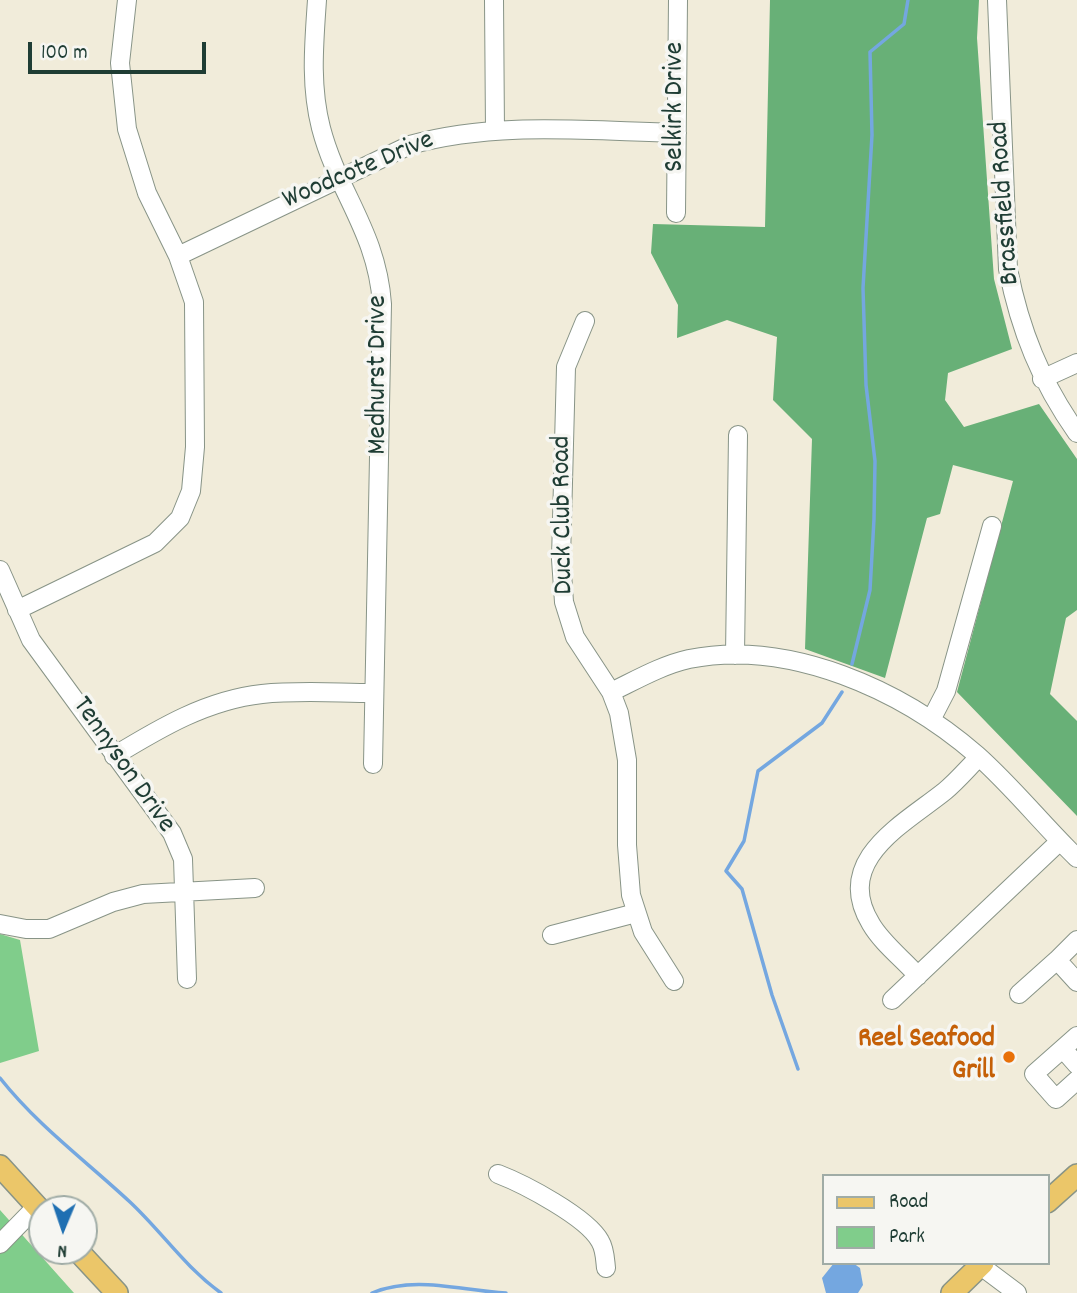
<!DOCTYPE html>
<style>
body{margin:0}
#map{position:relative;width:1077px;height:1293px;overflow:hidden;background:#f1ecda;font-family:Dekko,sans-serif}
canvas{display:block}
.legend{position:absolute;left:822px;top:1174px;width:228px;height:91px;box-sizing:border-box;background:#f6f6f2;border:2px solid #a0aca6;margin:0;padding:9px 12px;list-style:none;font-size:21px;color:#1f3d34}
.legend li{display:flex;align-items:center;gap:14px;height:35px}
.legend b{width:35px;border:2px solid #a0aca6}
.north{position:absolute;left:28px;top:1195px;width:70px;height:70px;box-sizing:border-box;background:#f6f6f2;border:2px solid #a0aca6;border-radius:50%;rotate:182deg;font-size:19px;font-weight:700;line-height:28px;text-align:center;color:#1f3d34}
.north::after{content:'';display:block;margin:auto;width:24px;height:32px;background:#1f6fb2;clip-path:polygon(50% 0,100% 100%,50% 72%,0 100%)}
.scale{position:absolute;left:28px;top:42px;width:178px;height:32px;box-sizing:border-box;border:4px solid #1f3d34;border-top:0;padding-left:9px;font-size:21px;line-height:24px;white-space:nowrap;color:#1f3d34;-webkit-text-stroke:5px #f6f6f2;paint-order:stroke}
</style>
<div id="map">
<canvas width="1077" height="1293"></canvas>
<ul class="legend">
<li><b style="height:9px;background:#ebc669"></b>Road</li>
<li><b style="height:19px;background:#80cd8b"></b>Park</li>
</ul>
<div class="north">N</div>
<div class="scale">100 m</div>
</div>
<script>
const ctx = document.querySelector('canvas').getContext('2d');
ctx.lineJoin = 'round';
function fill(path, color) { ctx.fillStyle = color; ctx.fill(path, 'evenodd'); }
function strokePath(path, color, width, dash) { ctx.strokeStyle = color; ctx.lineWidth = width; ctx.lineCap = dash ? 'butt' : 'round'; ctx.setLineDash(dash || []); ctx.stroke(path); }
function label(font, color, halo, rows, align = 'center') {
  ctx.font = font + ' Dekko,sans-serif'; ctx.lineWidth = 7; ctx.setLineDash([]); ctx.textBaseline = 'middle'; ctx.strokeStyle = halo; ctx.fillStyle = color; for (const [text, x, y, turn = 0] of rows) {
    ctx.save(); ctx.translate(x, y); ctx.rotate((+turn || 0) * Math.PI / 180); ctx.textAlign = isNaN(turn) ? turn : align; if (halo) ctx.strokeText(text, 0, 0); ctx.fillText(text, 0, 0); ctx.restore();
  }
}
fill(new Path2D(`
 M0 934 20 940 39 1051 0 1063Z
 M0 1210 74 1293H0Z`), '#80cd8b');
fill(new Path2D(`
 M770 0H979L977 38 994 279 1012 349 948 373 945 400 964 427 1039 404 1077 459V610L1066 618 1050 694 1077 721V816L957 692 1013 481 953 465 940 514 927 518 885 678 805 649 812 439 773 400 777 337 727 320 677 338 678 305 651 253 653 224 765 227Z`), '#68b077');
fill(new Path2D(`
 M834 1263H853L860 1268 863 1285 858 1293H826L822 1278Z`), '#74a7e0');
strokePath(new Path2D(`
 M852 664 870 590 874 519 875 461 866 385 863 288 872 135 870 52 904 24 908 0
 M798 1069 772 995 742 889 726 871 744 841 758 771 822 723 842 692
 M0 1078C37 1125 86 1161 130 1202 163 1233 184 1266 221 1293
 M372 1293C416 1275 461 1291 506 1293`), '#74a7e0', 3.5);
const minor = new Path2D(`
 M317 0C314 44 310 85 321 128 338 193 377 232 382 304L373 764
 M494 0 495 131
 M997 0 1008 269C1020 330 1041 382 1077 433
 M676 213 678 0
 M178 256 410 145C496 121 588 131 677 133
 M585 321 566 367 561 559 564 602 575 637 611 692 619 713 627 760V845L631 895 643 932 674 981
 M1042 379 1077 363
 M0 570 31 640 172 833 183 859 187 979
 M17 610 155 543 180 518 191 491 195 447 194 302 178 256 147 193 127 129 120 63 127 0
 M735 655 738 435
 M611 692C636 680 662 665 689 659 790 639 902 690 977 755 1013 787 1043 825 1077 858
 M931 720 946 691 992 526
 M114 756C160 728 207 700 262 694 299 690 337 693 374 693
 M0 924 26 929H49L113 902 143 894 255 888
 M552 935 636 913
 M1057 960 1077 940
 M918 976C903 959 882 943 871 924 832 860 904 824 945 791 957 781 968 768 979 757
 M1019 994 1057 960 1077 982
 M892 1000 1060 841
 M1077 1036 1034 1074 1056 1099 1077 1080
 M1063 1049 1077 1065
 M498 1174C524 1184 587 1217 600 1241 605 1249 605 1259 606 1268
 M0 1244 37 1206
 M981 1266 1017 1293`);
const major = new Path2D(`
 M0 1166 42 1212
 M1047 1202 1077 1175
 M78 1251 117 1293
 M952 1293 983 1263`);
strokePath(minor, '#889487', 20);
strokePath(major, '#889487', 24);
strokePath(minor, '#fff', 18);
strokePath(major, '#ebc669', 21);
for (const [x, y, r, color] of [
 [1009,1057,7,"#e8710a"]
]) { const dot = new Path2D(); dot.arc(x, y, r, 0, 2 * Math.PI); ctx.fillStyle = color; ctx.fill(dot); strokePath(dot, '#f6f6f2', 2.5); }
label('28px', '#1f3d34', '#f6f6f2', [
 ["Selkirk Drive",677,107,-90],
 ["Woodcote Drive",359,172,-23],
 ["Brassfield Road",1007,203,-94],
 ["Medhurst Drive",380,375,-90],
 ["Duck Club Road",565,515,-91],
 ["Tennyson Drive",122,766,55]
]);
label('bold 28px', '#c56008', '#f6f6f2', [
 ["Reel Seafood",995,1041],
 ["Grill",995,1073]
], 'right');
</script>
